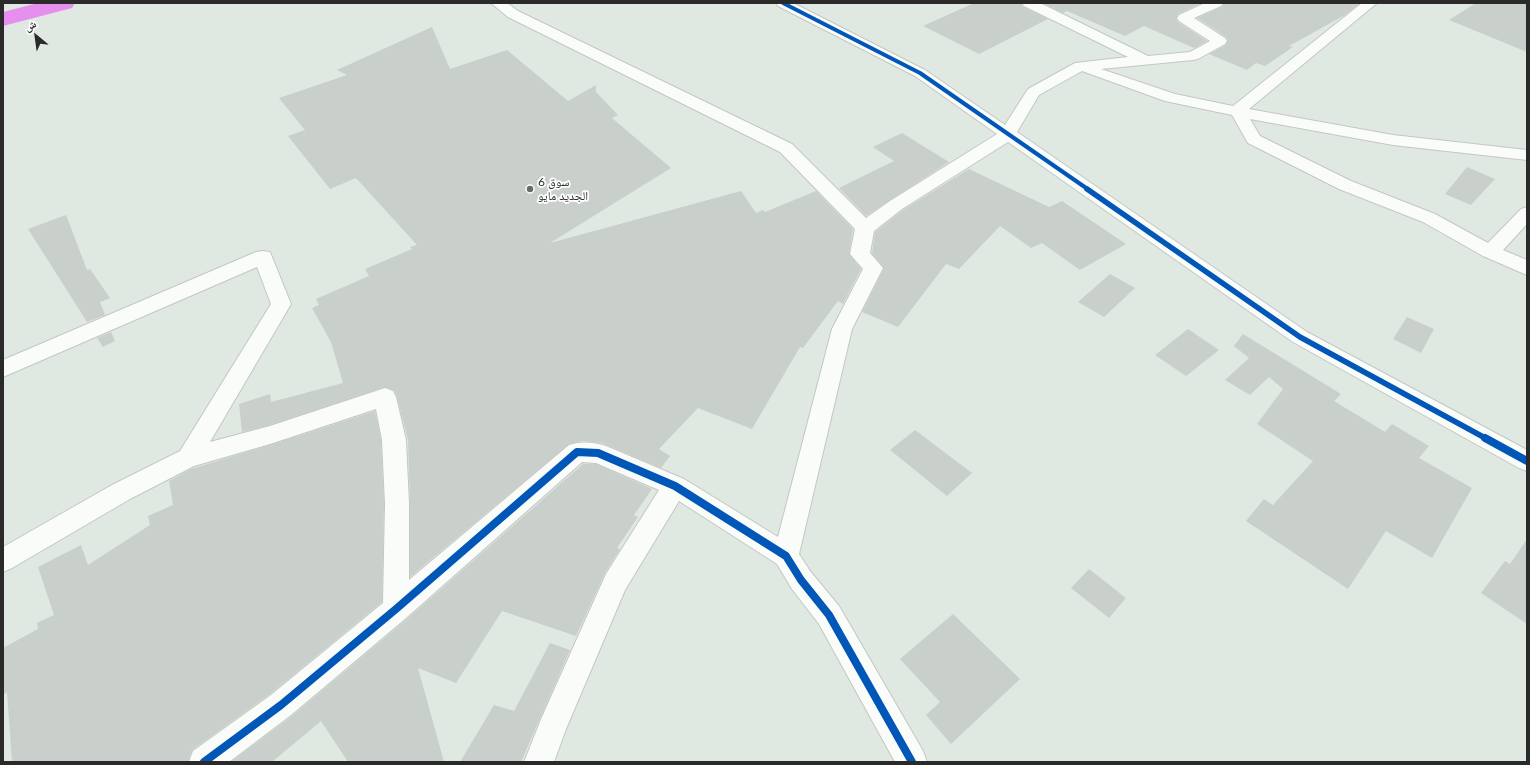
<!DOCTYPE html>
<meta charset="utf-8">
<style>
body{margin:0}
#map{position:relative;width:1530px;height:765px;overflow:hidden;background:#dfe9e1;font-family:Lato,"Noto Naskh Arabic",sans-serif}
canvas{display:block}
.frame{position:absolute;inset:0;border:4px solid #2a2a2a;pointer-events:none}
.north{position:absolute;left:16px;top:16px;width:40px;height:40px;-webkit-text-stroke:3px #fff;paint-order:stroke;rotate:331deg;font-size:11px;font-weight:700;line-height:16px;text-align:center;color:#2a2a2a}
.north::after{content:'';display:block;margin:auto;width:14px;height:18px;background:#2a2a2a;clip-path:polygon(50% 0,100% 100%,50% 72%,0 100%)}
</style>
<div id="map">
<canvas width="1530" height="765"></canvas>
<div class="frame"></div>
<div class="north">ش</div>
</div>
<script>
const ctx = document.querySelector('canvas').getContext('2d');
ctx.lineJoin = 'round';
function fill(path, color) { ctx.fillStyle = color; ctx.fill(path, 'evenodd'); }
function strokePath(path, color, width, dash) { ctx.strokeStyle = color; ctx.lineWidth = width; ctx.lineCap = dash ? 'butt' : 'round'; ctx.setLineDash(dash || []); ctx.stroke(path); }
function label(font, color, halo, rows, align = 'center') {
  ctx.font = font + ' Lato,"Noto Naskh Arabic",sans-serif'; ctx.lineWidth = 3.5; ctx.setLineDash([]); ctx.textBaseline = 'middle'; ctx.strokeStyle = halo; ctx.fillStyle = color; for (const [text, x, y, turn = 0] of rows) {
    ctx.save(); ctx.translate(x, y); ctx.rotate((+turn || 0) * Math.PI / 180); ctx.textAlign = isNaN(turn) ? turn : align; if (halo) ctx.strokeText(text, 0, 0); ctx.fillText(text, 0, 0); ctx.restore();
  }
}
fill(new Path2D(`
 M38 3H75L72 8 3 26V12Z`), '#e68fef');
fill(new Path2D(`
 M974 3H1021L1023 7 1048 19 979 54 923 26Z
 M1043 3H1201L1178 14 1176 19 1178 22 1207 41 1194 48 1144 26 1125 36 1067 11 1063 13Z
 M1224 3H1360L1345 15 1289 46 1293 47 1265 66 1256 63 1247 70 1209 54 1226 45 1228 40 1226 37 1197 18 1222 7Z
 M1476 3H1527V52L1449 20Z
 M432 27 450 69 507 50 568 101 596 85V92L618 115 612 118 671 168 550 243 741 191 756 213 763 210 765 212 816 191 853 229 849 254 861 269 843 304 838 301 803 348 800 347 752 429 698 408 659 449 670 456 661 468 602 443 583 441 569 444 410 577V504L408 440 397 397 394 390 385 387 270 425 242 432 239 404 270 394 271 402 343 383 331 342 312 308 319 305 316 299 369 276 365 269 412 249 410 247 417 245 356 178 330 189 288 136 305 130 279 98 347 75 337 70Z
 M902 133 949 162 866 216 839 188 894 161 873 147Z
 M1467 167 1495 179 1471 205 1445 194Z
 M969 169 1049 207 1062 201 1126 244 1080 270 1042 243 1031 248 1000 226 959 269 946 264 898 327 862 312 884 268 872 253 875 232 903 210Z
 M66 215 87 270 90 269 110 298 100 302 105 315 87 322 28 229Z
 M1110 274 1135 288 1104 317 1078 302Z
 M1407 317 1434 329 1421 353 1393 339Z
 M1188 329 1219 350 1186 376 1155 355Z
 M111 332 115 341 103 347 97 338Z
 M1243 334 1341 394 1334 401 1385 432 1392 424 1429 446 1419 458 1472 488 1432 558 1386 531 1348 589 1246 521 1264 499 1273 505 1313 461 1257 424 1283 389 1269 377 1250 395 1225 380 1249 358 1234 346Z
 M375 411 381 440 384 504 382 602 270 694 192 750 188 762H12L7 692 3 695V648L38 629 37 623 54 615 38 567 81 545 88 565 150 525 148 516 173 505 169 481 191 469 270 445Z
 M915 430 972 473 947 496 890 450Z
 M583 464H596L652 489 634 515 638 517 617 548 620 549 605 573 576 636 502 611 456 683 418 668 444 762H348L321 721 272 762H231L292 716 407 619Z
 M1527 539V624L1481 593 1505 561 1510 564Z
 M1089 569 1126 598 1109 618 1071 588Z
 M953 614 1020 679 951 744 926 715 940 702 900 659Z
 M550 643 570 650 521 762H460L494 705 514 711Z`), '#c9cfca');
const minor = new Path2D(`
 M491 3H507L518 11 792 144 866 218 890 201 997 134 915 76 778 6 776 3H793L925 70 1005 125 1028 89 1075 63 1128 57 1024 6 1022 3H1040L1148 56 1190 52 1210 41 1179 21 1177 18 1179 15 1205 3H1223L1221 6 1194 18 1225 38 1227 41 1225 44 1198 59 1193 60 1101 69 1175 94 1233 106 1362 3H1377L1249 109 1393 135 1527 150V160L1393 145 1250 119 1260 136 1351 181 1435 214 1488 243 1521 209 1527 207V224L1503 250 1527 260V275L1483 256 1423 222 1339 189 1248 143 1232 115 1165 101 1082 71 1039 95 1017 132 1307 332 1527 450V471L1519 468 1293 342 1008 142 902 209 874 231 870 253 883 268 852 329 799 554 810 571 839 606 923 751 927 762H895L819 624 792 589 777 564 679 501 625 590 566 729 554 762H524L542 717 606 574 659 490 596 463 582 462 406 618 291 715 229 762H189L193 751 271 695 383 603 385 504 382 440 376 409 270 444 194 466 130 499 12 568 3 572V547L112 485 180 451 271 304 257 267 3 377V360L256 252 263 251 270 252 291 304 210 442 270 426 385 388 393 391 396 397 406 440 409 504V580L569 445C581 441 594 442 606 446L684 479 778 537 832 329 863 269 850 254 855 229 780 152 508 17Z`);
strokePath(minor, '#c5c6c4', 2);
fill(minor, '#fafcfa');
strokePath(new Path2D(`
 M783 3 920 73 1089 190`), '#0057b8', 4);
strokePath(new Path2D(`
 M1087 189 1300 337 1487 439`), '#0057b8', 5.5);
strokePath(new Path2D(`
 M1485 438 1527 461
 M204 762 281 705 396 609 577 452 598 453 675 486 786 556 801 580 829 615 912 762`), '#0057b8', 8);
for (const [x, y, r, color] of [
 [530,189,4,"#696d6a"]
]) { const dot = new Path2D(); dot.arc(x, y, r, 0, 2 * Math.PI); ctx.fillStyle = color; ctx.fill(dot); strokePath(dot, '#fff', 1.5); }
label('12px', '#2a2a2a', '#fff', [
 ["سوق 6",538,182],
 ["الجديد مايو",538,196]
], 'left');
</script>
